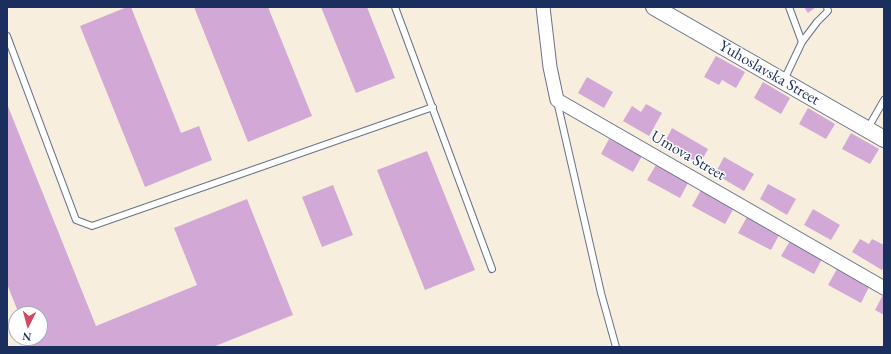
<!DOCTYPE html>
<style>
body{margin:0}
#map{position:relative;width:891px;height:354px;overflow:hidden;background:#f7eedd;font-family:"EB Garamond",serif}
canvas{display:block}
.frame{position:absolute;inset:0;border:8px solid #1b2f5e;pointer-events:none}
.north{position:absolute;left:8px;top:306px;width:40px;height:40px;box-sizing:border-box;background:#fff;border:1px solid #a4acbf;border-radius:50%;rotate:186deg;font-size:11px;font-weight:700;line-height:16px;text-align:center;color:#1b2f5e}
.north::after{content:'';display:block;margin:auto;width:14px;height:18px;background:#d1495b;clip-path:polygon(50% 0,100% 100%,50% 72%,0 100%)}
</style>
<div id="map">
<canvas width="891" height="354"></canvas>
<div class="frame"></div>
<div class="north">N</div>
</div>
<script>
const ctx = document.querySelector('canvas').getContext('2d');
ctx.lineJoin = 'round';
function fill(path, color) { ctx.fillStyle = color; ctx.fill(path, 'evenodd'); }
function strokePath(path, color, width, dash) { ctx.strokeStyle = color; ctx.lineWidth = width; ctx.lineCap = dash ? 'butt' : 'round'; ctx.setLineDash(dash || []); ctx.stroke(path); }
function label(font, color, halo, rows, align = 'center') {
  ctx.font = font + ' "EB Garamond",serif'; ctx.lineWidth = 3; ctx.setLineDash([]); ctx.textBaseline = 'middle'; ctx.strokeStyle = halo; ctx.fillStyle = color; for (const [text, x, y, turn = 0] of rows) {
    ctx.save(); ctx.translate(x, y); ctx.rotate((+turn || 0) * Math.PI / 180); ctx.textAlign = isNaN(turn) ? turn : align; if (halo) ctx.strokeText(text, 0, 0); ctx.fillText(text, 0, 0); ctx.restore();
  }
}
fill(new Path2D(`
 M127 7H131L181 133 199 126 212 160 145 187 80 26Z
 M194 7H268L312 116 248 142Z
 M321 7H367L395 78 356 93Z
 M804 7H816L808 13Z
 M716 56 745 72 736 88 722 80 719 85 704 77Z
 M587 77 613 92 604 108 578 93Z
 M763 82 790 98 781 114 754 98Z
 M7 104 96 326 197 285 174 228 247 199 293 315 213 347H32L29 338H40V314H19L7 284Z
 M646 104 662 113 649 136 623 121 632 106 641 112Z
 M808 108 835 124 826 139 799 124Z
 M672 128 708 149 700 164 664 144Z
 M851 133 879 149 870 164 842 149Z
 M609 139 642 156 633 172 601 154Z
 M427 151 475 270 425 290 377 170Z
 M724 157 754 174 744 191 715 174Z
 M656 165 688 183 680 198 647 180Z
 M768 184 796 199 787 215 760 199Z
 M333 185 353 235 322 247 302 197Z
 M701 190 734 208 725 224 692 206Z
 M813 209 840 225 831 240 804 225Z
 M747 217 779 235 771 250 738 233Z
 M860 239 869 244 872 239 884 245V267L882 270 852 252Z
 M790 241 822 259 814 274 781 256Z
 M837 269 869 287 861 303 828 285Z
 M884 293V315L875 310Z`), '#d2a8d6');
const service = new Path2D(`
 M395 7 492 269
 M789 7 802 42
 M7 36 76 220 92 226 433 107
 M784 80 802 42 817 22 828 11 827 7
 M557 101 601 293 616 347
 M868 128 884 100`);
const minor = new Path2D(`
 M543 7 550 67 557 100 884 288`);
const tertiary = new Path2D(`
 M654 7 884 139`);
strokePath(service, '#68728a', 8);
strokePath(minor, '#68728a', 15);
strokePath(tertiary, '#68728a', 18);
strokePath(service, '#fff', 6);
strokePath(minor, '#fff', 13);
strokePath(tertiary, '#fff', 16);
label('16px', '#1b2f5e', '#fff', [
 ["Yuhoslavska Street",769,73,30],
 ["Umova Street",688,156,30]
]);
</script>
